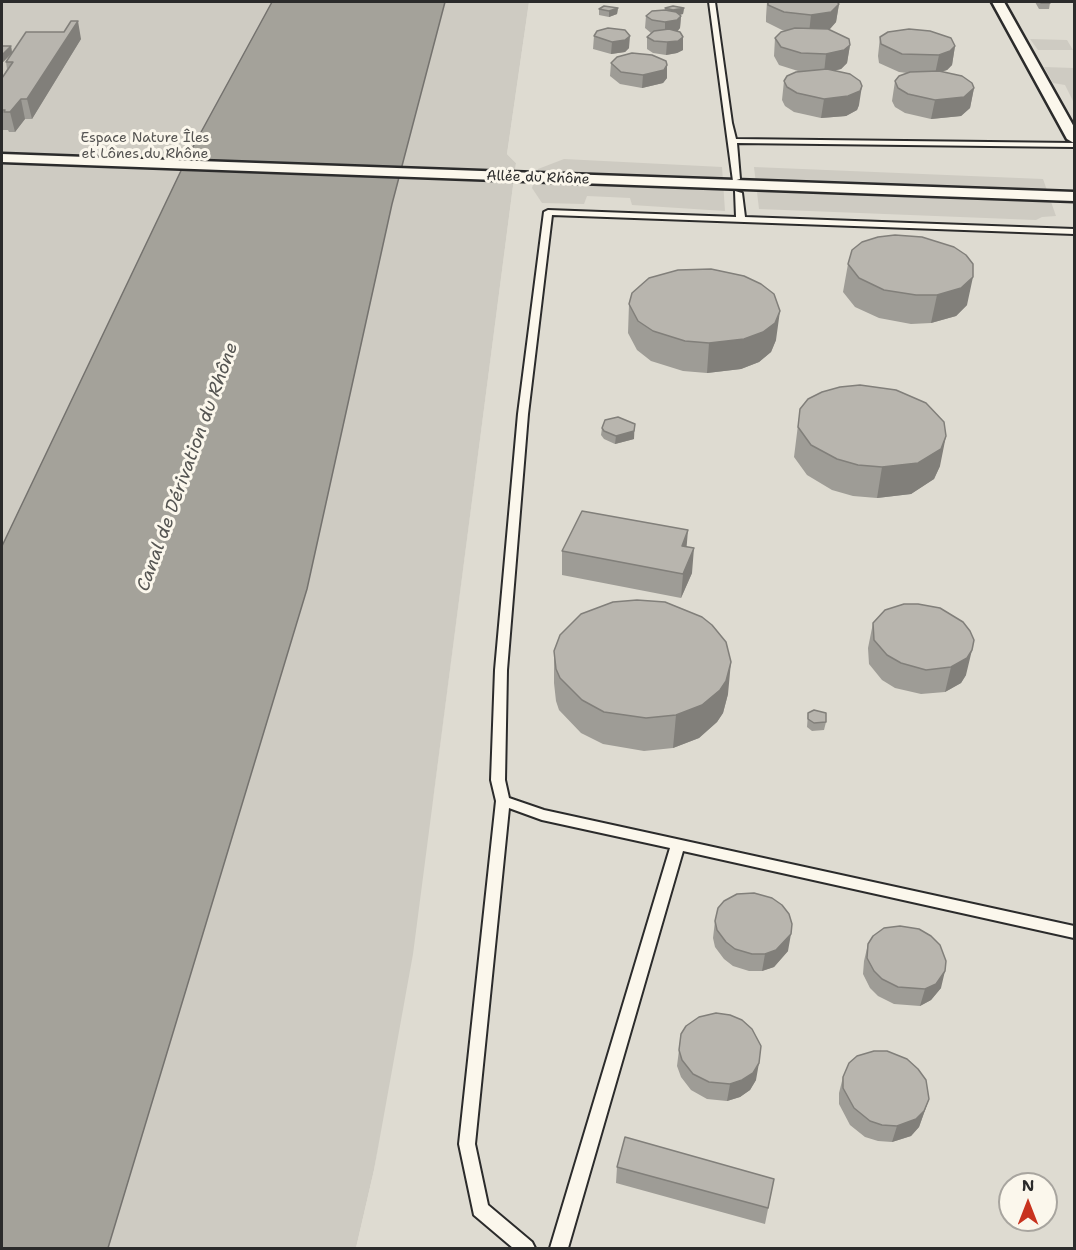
<!DOCTYPE html>
<meta charset="utf-8">
<style>
body{margin:0}
#map{position:relative;width:1076px;height:1250px;overflow:hidden;background:#eeebe0;font-family:"Shantell Sans",sans-serif}
canvas{display:block}
.frame{position:absolute;inset:0;border:3px solid #2b2b2b;pointer-events:none}
.north{position:absolute;left:998px;top:1172px;width:60px;height:60px;box-sizing:border-box;background:#fbf7ec;border:2px solid #a8a59f;border-radius:50%;rotate:0deg;font-size:16px;font-weight:700;line-height:24px;text-align:center;color:#2b2b2b}
.north::after{content:'';display:block;margin:auto;width:21px;height:27px;background:#c8321e;clip-path:polygon(50% 0,100% 100%,50% 72%,0 100%)}
</style>
<div id="map">
<canvas width="1076" height="1250"></canvas>
<div class="frame"></div>
<div class="north">N</div>
</div>
<script>
const ctx = document.querySelector('canvas').getContext('2d');
ctx.lineJoin = 'round';
function fill(path, color) { ctx.fillStyle = color; ctx.fill(path, 'evenodd'); }
function strokePath(path, color, width, dash) { ctx.strokeStyle = color; ctx.lineWidth = width; ctx.lineCap = dash ? 'butt' : 'round'; ctx.setLineDash(dash || []); ctx.stroke(path); }
function label(font, color, halo, rows, align = 'center') {
  ctx.font = font + ' "Shantell Sans",sans-serif'; ctx.lineWidth = 6; ctx.setLineDash([]); ctx.textBaseline = 'middle'; ctx.strokeStyle = halo; ctx.fillStyle = color; for (const [text, x, y, turn = 0] of rows) {
    ctx.save(); ctx.translate(x, y); ctx.rotate((+turn || 0) * Math.PI / 180); ctx.textAlign = isNaN(turn) ? turn : align; if (halo) ctx.strokeText(text, 0, 0); ctx.fillText(text, 0, 0); ctx.restore();
  }
}
fill(new Path2D(`
 M529 2H1074V1248H356L374 1170 434 791 516 163 507 154ZM1010 1184H1046V1220H1010Z`), '#dedbd1');
fill(new Path2D(`
 M2 2H355L2 879Z
 M445 2H529L507 154 516 163 413 954 374 1170 356 1248H108L307 589 392 204Z
 M1030 39 1067 40 1073 50H1038Z
 M1044 67 1074 68V103L1065 85 1053 83Z
 M564 159 722 167 725 211 632 205 630 198 587 196 584 204 542 203 532 188 538 169Z
 M754 167 1043 179 1056 216 1042 217 1036 220 759 209Z`), '#cecbc2');
const water = new Path2D(`
 M272 2H445L392 204 307 589 108 1248H2V546L188 156Z`);
fill(water, '#a4a29a');
strokePath(water, '#74726e', 1.5);
const lane = new Path2D(`
 M709 2H715L732 123 736 139 1074 143V147L737 143 740 179 733 181Z
 M735 191 742 193 745 217 1074 229V234L552 215 528 414 507 670 505 780 509 798 544 810 1074 926V938L683 851 568 1248H550L670 848 542 820 509 808 475 1144 488 1205 532 1242 535 1248H513L474 1215 459 1144 496 801 491 780 495 670 518 414 544 212 548 210 736 217Z`);
const street = new Path2D(`
 M992 2H1004L1074 127V143L1067 139Z
 M2 154 1074 192V201L2 162Z`);
strokePath(lane, '#2b2b2b', 4);
strokePath(street, '#2b2b2b', 5);
fill(lane, '#fbf7ec');
fill(street, '#fbf7ec');
fill(new Path2D(`
 M767 2H837L839 4 836 22 829 30 850 45 847 63 841 69 833 71 859 105 857 110 846 116 821 118 794 112 785 106 782 100 784 81 798 71 779 65 774 56 775 38 786 31 782 30 766 22V17Z
 M1035 2H1049L1050 3 1049 9H1039Z
 M618 8 617 14 609 17 599 15V9Z
 M665 8H684L683 14 680 15 681 16 680 28 677 31 683 50 677 53 666 55 653 53 647 49V37L651 33 645 28 646 16 665 10Z
 M597 31 629 48 625 52 611 54 593 49 594 36Z
 M880 37 955 46 952 65 947 70 942 71 974 88 970 108 961 116 931 119 905 113 895 107 892 101 895 81 907 73 899 72 879 63 878 56Z
 M81 39 32 119H25L15 132H9L8 130H2V78L7 69 6 62 11 54 2 63V46H11L12 52Z
 M611 63 667 78 663 83 642 88 620 84 610 76Z
 M848 264 967 305 956 316 931 323 911 324 879 318 855 307 843 292Z
 M629 304 776 340 771 352 759 362 741 369 707 373 683 371 651 361 637 350 628 333Z
 M800 409 940 466 934 479 911 494 877 498 853 496 832 490 807 475 794 457Z
 M635 424 634 439 615 444 604 439 601 435 602 428Z
 M687 547 692 573 681 598 562 575V551Z
 M873 623 966 675 961 683 945 692 921 694 895 688 882 680 869 664 868 648Z
 M554 651 728 694 723 713 717 722 699 738 673 748 644 751 603 744 581 733 559 710 556 701 554 683Z
 M808 713 826 722 824 730 812 731 807 727Z
 M715 921 788 951 774 967 762 971H749L733 966 724 959 715 947 713 938Z
 M868 944 941 988 931 1000 920 1006 894 1004 878 996 870 988 863 974 864 961Z
 M681 1034 756 1080 750 1090 740 1097 727 1101 707 1099 691 1090 681 1077 677 1066Z
 M843 1077 929 1099 919 1127 911 1136 892 1142 878 1141 865 1137 850 1125 839 1104V1093Z
 M617 1167 774 1179 765 1224 616 1183Z`), '#9e9c96');
fill(new Path2D(`
 M839 4 836 22 829 30 809 33 811 15Z
 M618 8 617 14 609 17V11Z
 M684 8 683 14 672 16 673 10Z
 M681 16 680 28 676 33 665 34V22Z
 M78 21 81 39 32 119 27 99Z
 M630 36 629 48 625 52 611 54 612 42Z
 M683 37V50L677 53 666 55 667 42Z
 M850 45 847 63 841 69 824 73 826 54Z
 M11 46 12 53 2 63V55Z
 M955 46 952 65 947 70 935 74 939 55Z
 M667 65V78L663 83 642 88 643 75Z
 M862 86 859 105 857 110 846 116 821 118 824 99Z
 M974 88 970 108 961 116 931 119 935 100Z
 M21 99 25 119 15 132 10 112Z
 M973 277 967 305 956 316 931 323 937 295Z
 M780 311 776 340 771 352 759 362 741 369 707 373 709 343Z
 M634 431V439L615 444 616 436Z
 M946 436 940 466 934 479 911 494 877 498 882 467Z
 M688 530 686 554 682 546Z
 M694 548 692 573 681 598 683 574Z
 M972 650 966 675 961 683 945 692 951 667Z
 M731 662 728 694 723 713 717 722 699 738 673 748 676 715Z
 M791 934 788 951 774 967 762 971 765 954Z
 M945 971 941 988 931 1000 920 1006 925 989Z
 M759 1063 756 1080 750 1090 740 1097 727 1101 730 1084Z
 M929 1099 919 1127 911 1136 892 1142 897 1126Z`), '#817f7a');
const building = new Path2D(`
 M768 2H837L839 4 831 12 811 15 784 12 768 5Z
 M1040 2H1049L1050 3H1041Z
 M604 6 618 8 609 11 599 9Z
 M673 6 684 8 673 10 665 8Z
 M665 10 676 12 681 16 677 20 665 22 652 20 646 16 652 11Z
 M71 21H78L27 99H21L10 112H4L5 110H2V78L13 62H6L26 32H64Z
 M608 28 625 30 630 36 625 40 612 42 594 36 597 31Z
 M795 28 828 29 849 39 850 45 844 50 826 54 801 53 781 47 775 38 781 32Z
 M669 29 680 32 683 37 678 41 667 42 654 41 647 37 654 31Z
 M909 29 930 31 951 38 955 46 950 51 939 55 902 54 881 44 880 37 888 32Z
 M2 46H11L2 55Z
 M632 53 652 55 666 61 667 65 664 70 643 75 621 72 611 63 617 57Z
 M827 69 850 74 860 81 862 86 860 91 848 96 824 99 797 93 787 87 784 81 787 76 796 72Z
 M939 71 962 76 972 83 974 88 964 97 935 100 908 94 898 88 895 81 899 76 910 72Z
 M895 235 922 237 954 247 966 255 973 264V277L961 288 937 295H916L884 290 859 278 848 264 852 250 862 242 878 237Z
 M711 269 744 276 761 284 774 294 780 311 775 323 763 332 744 339 709 343 685 341 653 331 638 321 629 304 632 293 649 278 678 270Z
 M860 385 896 390 926 403 944 422 946 436 941 449 918 463 882 467 858 465 837 459 811 445 798 427 800 409 808 399 822 392 840 387Z
 M618 417 635 424 634 431 616 436 604 431 602 428 605 420Z
 M582 511 688 530 682 546 694 548 683 574 562 551Z
 M637 600 665 602 702 617 712 625 726 642 731 662 726 681 720 690 702 705 676 715 646 718 604 712 582 700 560 678 556 669 554 651 560 635 581 614 613 602Z
 M904 604H918L940 608 963 622 970 631 974 640 972 650 967 658 951 667 926 670 901 663 887 655 874 640 873 623 885 610Z
 M814 710 826 713V722L814 723 808 719V713Z
 M754 893 772 898 782 905 789 914 792 924 791 934 776 950 765 954H752L735 949 726 942 717 930 715 921 718 908 724 901 737 894Z
 M900 926 919 929 931 936 940 945 946 961 945 971 936 984 925 989 898 987 882 979 874 971 867 958 868 944 873 936 884 928Z
 M716 1013 730 1015 742 1020 752 1029 761 1046 759 1063 753 1073 742 1080 730 1084 709 1082 693 1074 682 1060 679 1050 681 1034 686 1026 699 1017Z
 M874 1051H887L907 1059 918 1069 926 1080 929 1099 924 1111 916 1119 897 1126 882 1125 870 1121 854 1108 843 1088V1077L849 1063 857 1056Z
 M625 1137 774 1179 768 1208 617 1167Z`);
fill(building, '#b8b5ae');
strokePath(building, '#817f7a', 1.5);
label('14px', '#545351', '#fbf7ec', [
 ["Espace Nature Îles",145,138],
 ["et Lônes du Rhône",145,154]
]);
label('14px', '#2b2b2b', '#fbf7ec', [
 ["Allée du Rhône",538,178,2]
]);
label('italic 18px', '#555552', '#fbf7ec', [
 ["Canal de Dérivation du Rhône",188,467,-70]
]);
</script>
